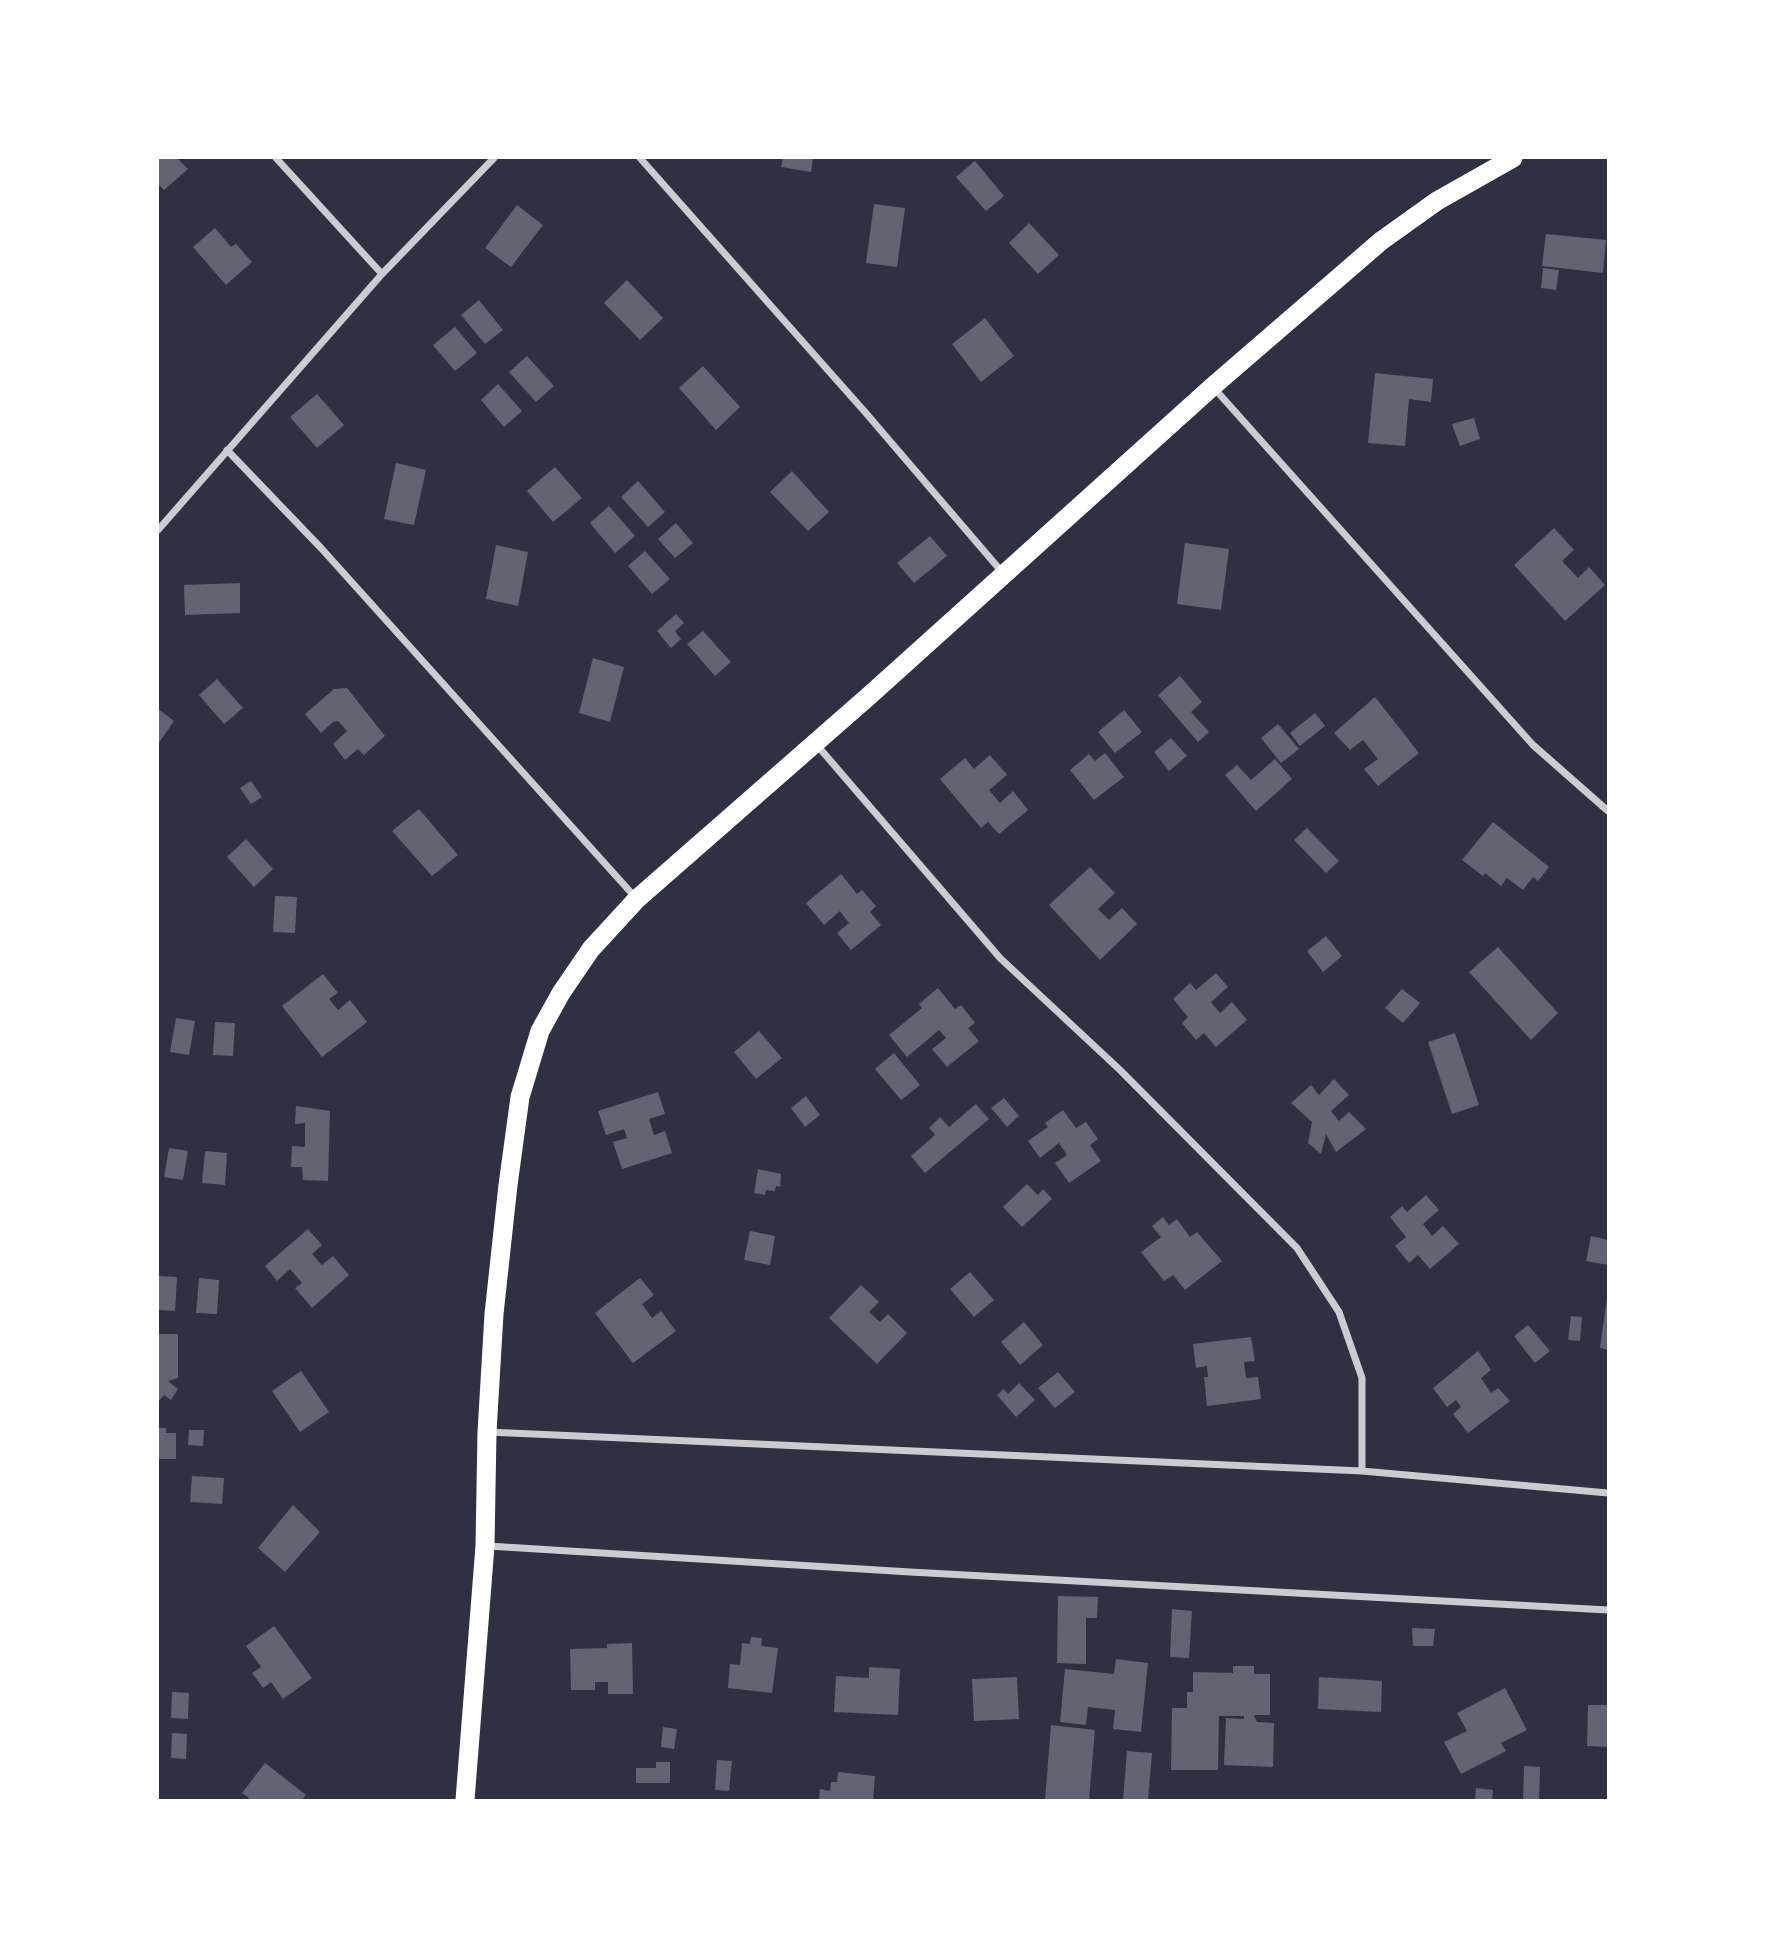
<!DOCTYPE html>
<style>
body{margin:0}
#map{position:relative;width:1766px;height:1958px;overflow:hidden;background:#2d3142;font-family:Figtree,sans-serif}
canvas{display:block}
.frame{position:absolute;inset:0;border:159px solid #fff;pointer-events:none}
</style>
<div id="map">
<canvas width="1766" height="1958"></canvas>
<div class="frame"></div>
</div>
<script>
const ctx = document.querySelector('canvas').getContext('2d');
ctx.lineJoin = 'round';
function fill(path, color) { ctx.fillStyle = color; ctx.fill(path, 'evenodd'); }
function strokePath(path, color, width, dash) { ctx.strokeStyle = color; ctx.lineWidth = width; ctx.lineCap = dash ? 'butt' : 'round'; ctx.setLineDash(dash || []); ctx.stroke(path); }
fill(new Path2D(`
 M158 158H177L188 169 164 190 158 184Z
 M783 158H813L811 172 781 167Z
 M975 161 1004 196 986 211 956 177Z
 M874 204 905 208 897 267 866 263Z
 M517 205 543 225 511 267 485 248Z
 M1029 223 1059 255 1038 274 1009 243Z
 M215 228 231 247 236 244 252 262 226 285 193 247Z
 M1546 234 1606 240 1603 273 1542 266Z
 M1543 268 1559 270 1556 290 1541 288Z
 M627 280 663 318 640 340 604 303Z
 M479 300 503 330 485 344 461 315Z
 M985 318 1014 356 981 382 952 344Z
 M455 327 477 353 455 371 433 345Z
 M527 356 554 386 536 402 509 372Z
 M703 366 740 407 716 430 679 388Z
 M1375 373 1433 379 1431 402 1409 399 1405 446 1368 443Z
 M498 384 522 411 504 427 481 400Z
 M317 394 344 425 317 448 290 417Z
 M1474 418 1480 439 1460 446 1452 424Z
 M396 463 426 470 414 525 384 519Z
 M555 467 582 498 553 522 527 491Z
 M792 471 829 512 808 531 770 492Z
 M638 481 665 512 648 527 621 497Z
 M609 506 635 536 615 553 590 523Z
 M676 523 693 543 675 558 658 539Z
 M1554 528 1574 550 1562 561 1578 578 1589 567 1605 585 1565 621 1514 565Z
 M930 536 947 556 914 583 897 563Z
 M1185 543 1229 549 1221 610 1177 604Z
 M496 545 528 552 518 606 486 599Z
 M645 551 670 579 652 594 628 566Z
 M240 583V613L185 615 184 585Z
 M676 614 684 623 675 631 681 639 671 648 657 631Z
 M703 631 731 662 715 676 687 644Z
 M593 658 624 667 610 722 579 713Z
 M1180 676 1202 702 1191 712 1209 732 1198 742 1158 695Z
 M217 679 243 708 224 724 199 695Z
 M347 688 385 736 364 755 358 749 345 760 333 744 347 731 338 721 333 722 321 733 305 714 334 689Z
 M1375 697 1419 753 1378 786 1364 769 1378 759 1363 740 1350 750 1334 733Z
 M158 709 174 721 158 744Z
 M1124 710 1142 732 1115 753 1098 732Z
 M1315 713 1325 726 1300 746 1290 733Z
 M1278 724 1299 749 1281 763 1261 738Z
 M1171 738 1187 756 1169 771 1154 752Z
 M1105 753 1124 777 1094 800 1070 770 1089 754 1095 761Z
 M990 755 1007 775 989 790 1000 803 1013 791 1028 810 999 834 988 822 981 828 940 779 965 758 974 769Z
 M1275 759 1292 779 1256 811 1225 775 1237 765 1251 780Z
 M251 781 262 797 251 804 240 788Z
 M419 809 458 855 432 876 392 831Z
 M1493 822 1549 867 1538 881 1533 877 1523 890 1507 878 1501 886 1485 873 1483 876 1462 860Z
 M1307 828 1339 861 1326 873 1294 840Z
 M246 839 273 869 254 887 227 857Z
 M1090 867 1115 893 1098 909 1109 920 1122 908 1137 924 1100 960 1049 905Z
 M841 874 857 894 862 890 876 906 870 912 881 925 851 950 837 933 849 923 840 911 824 925 806 903Z
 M275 896 297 897 295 933 273 932Z
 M1326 936 1342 956 1323 972 1307 951Z
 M1498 947 1558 1013 1531 1040 1469 972Z
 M1216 973 1228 987 1211 1002 1220 1013 1232 1002 1247 1020 1216 1047 1204 1033 1196 1040 1182 1023 1188 1017 1173 999 1190 983 1196 990Z
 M323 974 338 993 329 999 338 1010 350 1000 367 1022 322 1057 282 1006Z
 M938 988 955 1009 961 1005 975 1023 968 1028 979 1041 947 1067 932 1049 946 1038 939 1030 907 1057 889 1035 922 1008 919 1004Z
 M1402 989 1420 1003 1403 1023 1385 1008Z
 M176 1018 195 1021 189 1055 170 1052Z
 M215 1022 235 1023 233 1056 213 1055Z
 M759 1031 782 1058 756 1079 734 1052Z
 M1455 1033 1479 1105 1452 1114 1428 1042Z
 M894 1053 920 1085 901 1100 875 1069Z
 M1334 1079 1349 1095 1331 1111 1339 1121 1349 1112 1366 1129 1336 1152 1326 1134 1321 1154 1308 1143 1312 1122 1291 1103 1311 1085 1319 1095Z
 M658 1092 665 1114 649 1119 654 1135 665 1131 672 1153 622 1169 613 1142 627 1138 624 1129 606 1135 598 1111Z
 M806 1096 820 1115 805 1127 791 1108Z
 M1004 1098 1019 1116 1007 1127 991 1108Z
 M976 1104 989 1119 925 1173 911 1156 935 1135 929 1128 940 1117 949 1127Z
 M296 1106 330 1111 328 1181 303 1180 302 1167H291L292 1146 305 1147V1123L295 1124Z
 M1063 1110 1076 1128 1086 1122 1098 1139 1090 1145 1101 1161 1069 1183 1055 1163 1067 1155 1059 1143 1040 1158 1028 1141 1048 1127 1045 1123Z
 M169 1148 188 1151 183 1180 164 1177Z
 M205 1151 227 1153 225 1185 202 1183Z
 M758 1169 781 1174 780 1187 776 1186 775 1191 766 1190 765 1195 754 1193Z
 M1027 1184 1038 1195 1043 1189 1052 1199 1022 1227 1003 1207Z
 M1426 1195 1439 1210 1423 1224 1432 1236 1443 1226 1459 1244 1430 1269 1418 1255 1409 1263 1395 1246 1406 1237 1390 1217 1402 1206 1407 1212Z
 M1163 1217 1169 1225 1177 1219 1190 1237 1197 1232 1222 1261 1185 1290 1173 1275 1164 1281 1141 1252 1161 1237 1152 1226Z
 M308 1229 322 1245 312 1254 322 1265 333 1256 349 1275 312 1308 295 1288 302 1283 290 1269 277 1281 265 1266Z
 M750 1231 775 1236 770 1265 744 1260Z
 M1591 1236 1608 1240V1265L1586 1261Z
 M970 1272 994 1300 974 1317 950 1289Z
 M158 1276 177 1277 175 1311 158 1310Z
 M199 1278 219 1280 217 1314 196 1313Z
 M640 1278 654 1295 642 1304 652 1318 661 1311 676 1331 633 1363 595 1313Z
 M861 1285 879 1302 869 1312 880 1322 888 1314 907 1333 877 1364 829 1318Z
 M1607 1297H1608V1350L1600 1348Z
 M1571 1316 1582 1317 1580 1341 1568 1340Z
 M1024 1322 1043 1345 1020 1365 1001 1342Z
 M1528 1325 1550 1351 1535 1363 1514 1336Z
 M158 1334H178V1378L168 1381 178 1389 171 1400 164 1395 158 1402Z
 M1251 1337 1255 1361 1244 1362 1246 1378 1258 1377 1261 1399 1207 1406 1204 1377H1208L1207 1366 1196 1368 1193 1344Z
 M1478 1351 1491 1370 1481 1378 1491 1393 1498 1388 1510 1401 1468 1433 1453 1414 1461 1407 1456 1400 1447 1407 1433 1388Z
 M301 1371 329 1412 300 1432 272 1391Z
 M1058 1372 1075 1392 1055 1408 1038 1388Z
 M1019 1383 1035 1400 1016 1417 997 1395 1004 1389 1008 1394Z
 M158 1428H166V1433H176V1459H158Z
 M189 1430H204L203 1446 188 1445Z
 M192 1476 224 1478 222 1504 190 1502Z
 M293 1505 320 1532 285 1572 258 1548Z
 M1058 1596 1098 1597 1097 1618H1086V1664L1057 1663Z
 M1172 1609 1192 1611 1189 1658 1170 1657Z
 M274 1626 312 1678 283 1699 271 1682 263 1688 252 1673 261 1667 246 1646Z
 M1412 1628 1435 1629 1433 1646H1413Z
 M751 1637 762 1638 761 1646 778 1648 772 1693 728 1688 730 1664 740 1665 742 1643 750 1644Z
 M632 1643 633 1694H608V1682H595V1690H571L570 1649 607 1648V1644Z
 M1116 1659 1148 1663 1141 1732 1113 1729 1115 1710 1088 1707 1086 1725 1060 1722 1065 1669 1114 1674Z
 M1233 1666H1254V1674H1270V1715H1254L1257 1722 1274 1723 1273 1767 1224 1765 1226 1718 1244 1719V1716H1219L1218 1770H1171L1172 1708H1187V1692H1193V1672L1233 1673Z
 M869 1667 900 1669 898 1715 834 1712 836 1676 869 1678Z
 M1017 1677 1019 1719 974 1721 972 1679Z
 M1319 1677 1382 1681 1381 1712 1318 1709Z
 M1505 1688 1527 1730 1501 1743 1506 1751 1461 1774 1444 1742 1467 1731 1457 1713Z
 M172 1692 189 1693 188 1719 171 1718Z
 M1588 1705H1608V1747L1587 1746Z
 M1051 1725 1095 1730 1089 1800H1045Z
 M663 1727 677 1729 674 1749 661 1747Z
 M172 1733 187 1734 186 1759 171 1758Z
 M1127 1751 1152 1753 1148 1800H1123Z
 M717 1760 732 1761 729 1791 715 1790Z
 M656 1762H670V1783H636V1768H656Z
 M265 1763 306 1795 302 1800H247L249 1798 242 1793Z
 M1524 1766 1540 1767 1539 1800H1523Z
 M838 1772 875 1776 873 1800H819L820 1789 830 1791 831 1782H837Z
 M1476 1788 1493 1790 1492 1800H1475Z`), '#626471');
strokePath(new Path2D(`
 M276 158 382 274
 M640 158 865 412 1002 572
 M1213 387 1533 745 1608 811
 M227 450 321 548 635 897
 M158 530 382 274 494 158
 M816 744 1000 958 1120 1070 1297 1248 1339 1312 1362 1378V1471
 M488 1432 1362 1471 1608 1493
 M488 1546 910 1572 1608 1610`), '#caccd0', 7);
strokePath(new Path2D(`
 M465 1800 485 1546 487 1432 494 1314 508 1185 520 1097 540 1031 561 993 591 949 637 899 870 695 1212 387 1381 241 1437 201 1513 158`), '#fff', 19);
</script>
